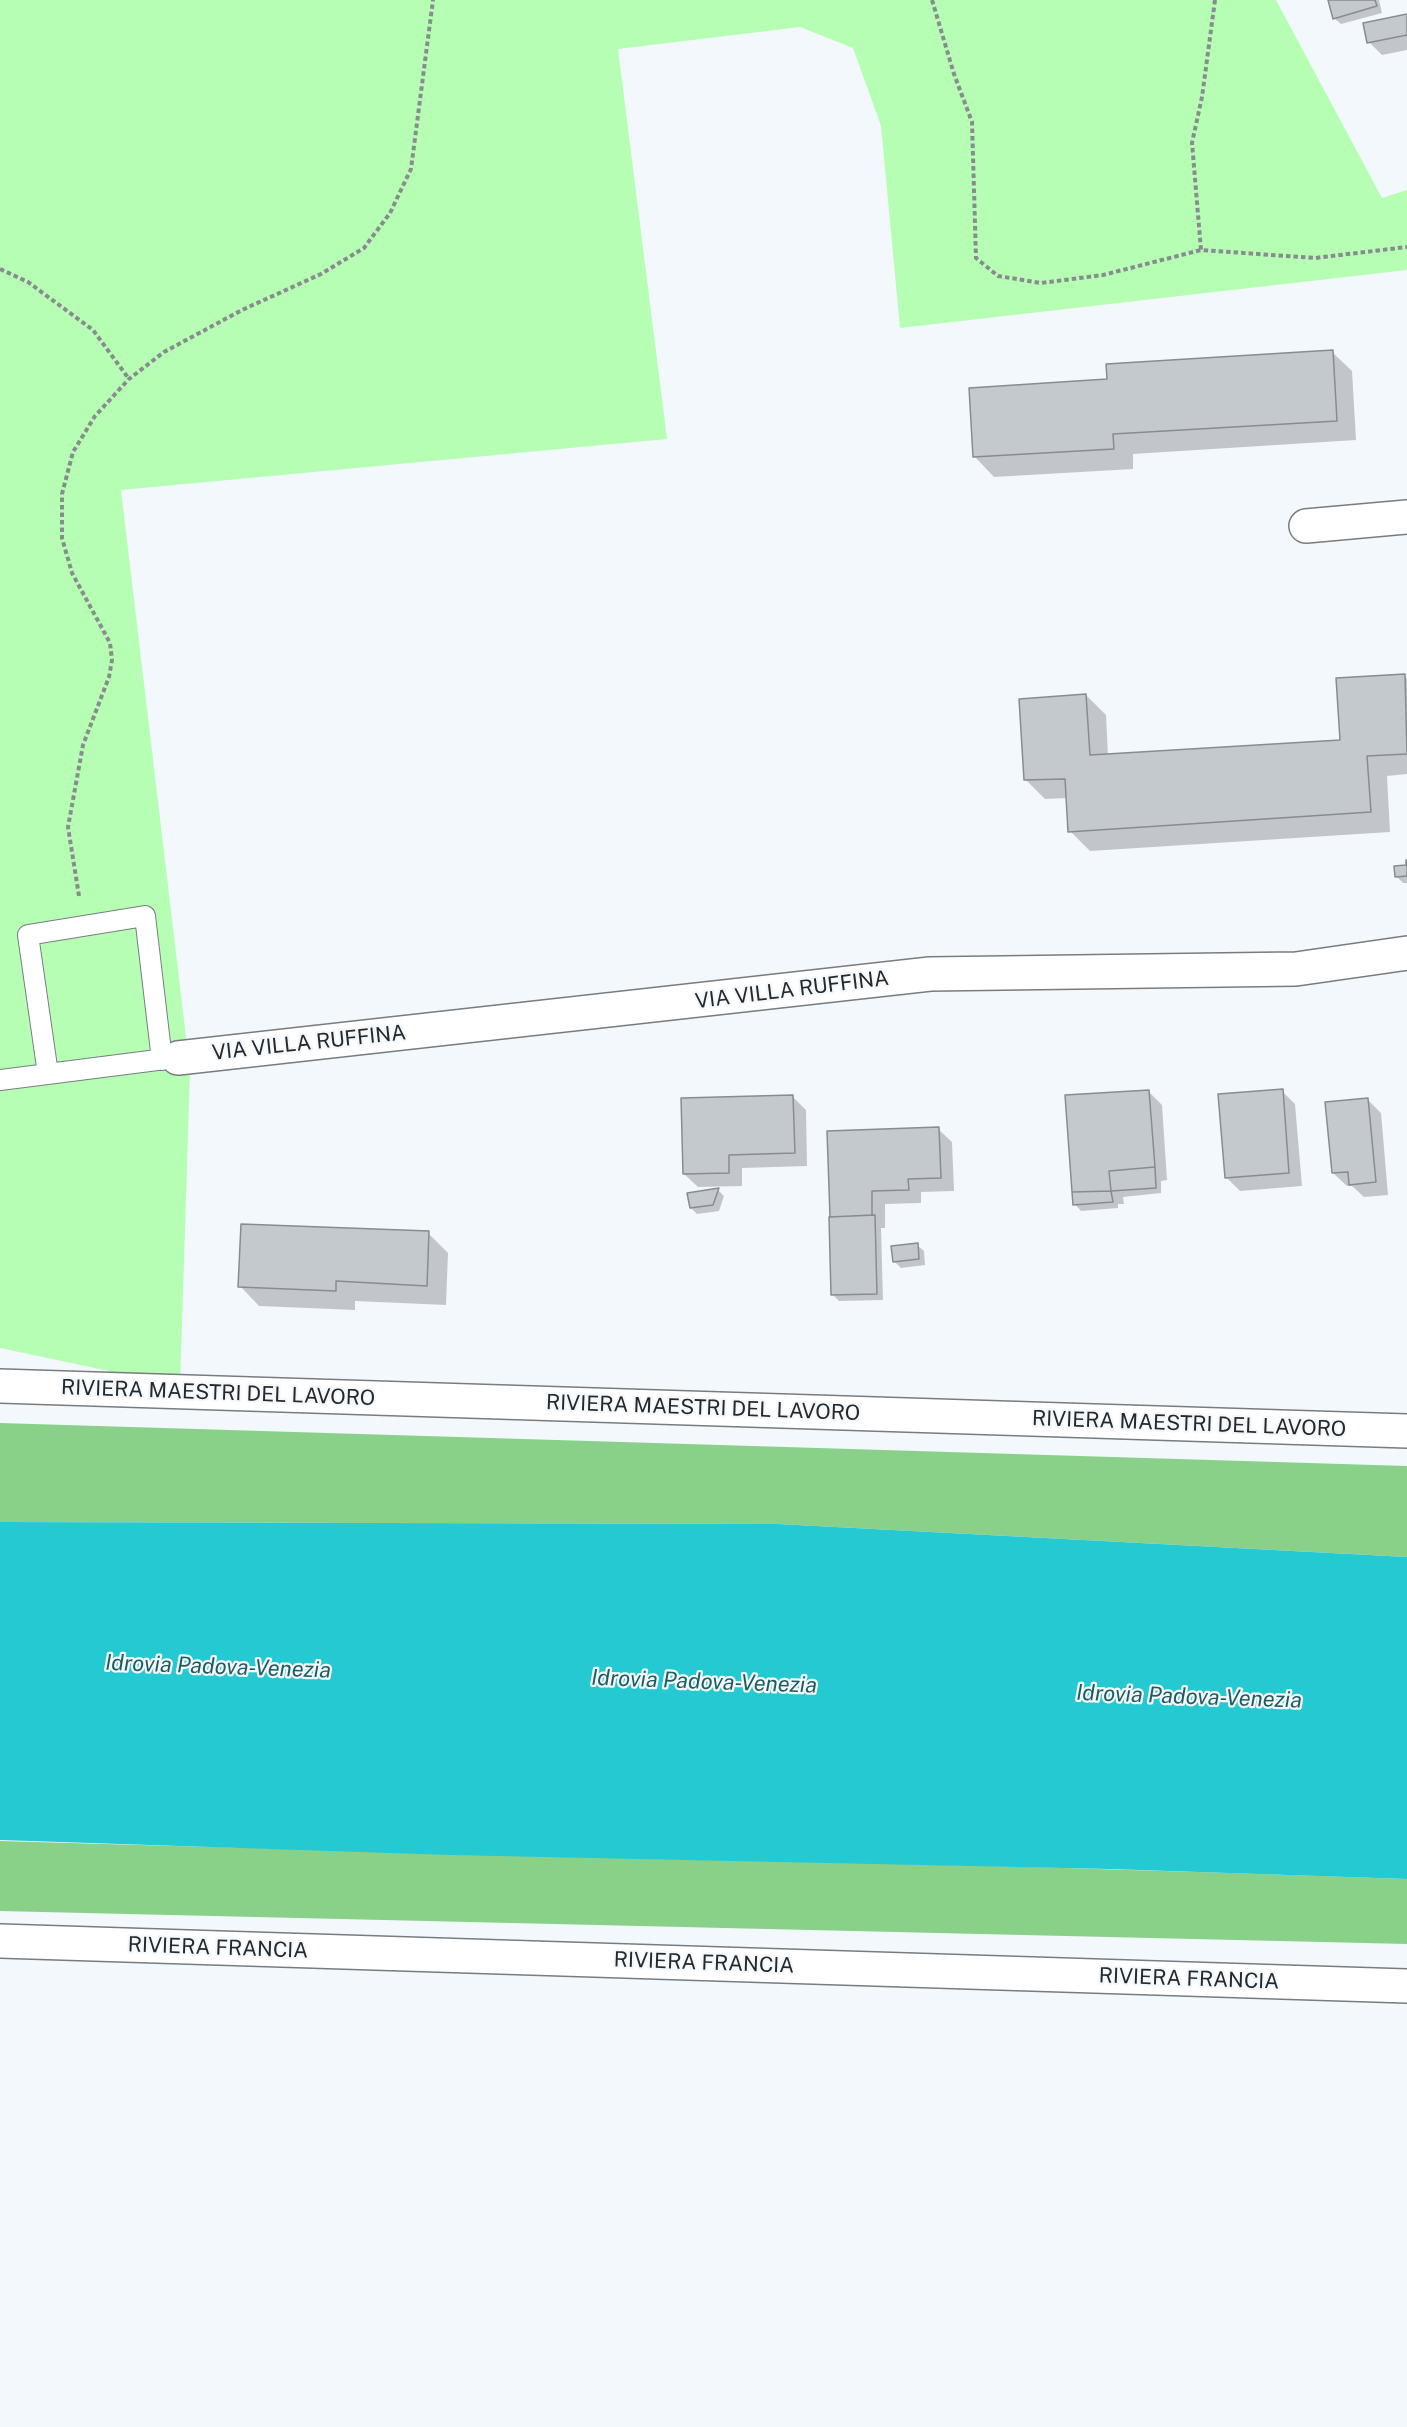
<!DOCTYPE html>
<style>
body{margin:0}
canvas{display:block;background:#f2f8fc}
</style>
<canvas width="1407" height="2427"></canvas>
<script>
const ctx = document.querySelector('canvas').getContext('2d');
ctx.lineJoin = 'round';
function fill(path, color) { ctx.fillStyle = color; ctx.fill(path, 'evenodd'); }
function strokePath(path, color, width, dash) { ctx.strokeStyle = color; ctx.lineWidth = width; ctx.lineCap = dash ? 'butt' : 'round'; ctx.setLineDash(dash || []); ctx.stroke(path); }
function label(font, color, halo, rows, align = 'center') {
  ctx.font = font + ' "Public Sans",sans-serif'; ctx.lineWidth = 4.5; ctx.setLineDash([]); ctx.textBaseline = 'middle'; ctx.strokeStyle = halo; ctx.fillStyle = color; for (const [text, x, y, turn = 0] of rows) {
    ctx.save(); ctx.translate(x, y); ctx.rotate((+turn || 0) * Math.PI / 180); ctx.textAlign = isNaN(turn) ? turn : align; if (halo) ctx.strokeText(text, 0, 0); ctx.fillText(text, 0, 0); ctx.restore();
  }
}
fill(new Path2D(`
 M0 0H1276L1382 198 1407 190V270L900 328 881 126 853 48 800 27 618 49 667 439 121 490 190 1071 180 1386 0 1348Z`), '#b6feb4');
fill(new Path2D(`
 M0 1423 1407 1466V1557L778 1524 0 1522Z
 M0 1841C469 1855 938 1862 1407 1879V1944L0 1911Z`), '#89d188');
fill(new Path2D(`
 M0 1522 778 1524 1407 1557V1879L1109 1869 450 1855 0 1840Z`), '#25c9d2');
fill(new Path2D(`
 M1329 0H1379L1382 13 1341 24 1334 18Z
 M1407 16V50L1382 55 1369 42Z
 M1332 352 1352 371 1356 440 1133 454V469L994 477 975 457 1109 381Z
 M1404 676 1407 679V774L1387 776 1390 832 1090 851 1070 831 1068 798 1045 799 1025 779 1086 695 1106 715 1108 756 1342 741Z
 M1407 866V883H1403L1397 877Z
 M1148 1091 1162 1105 1167 1180 1161 1181V1193L1123 1197 1124 1204H1118V1208L1081 1211 1075 1204Z
 M1282 1091 1295 1104 1302 1186 1240 1191 1227 1178Z
 M792 1096 806 1110 807 1166 742 1168V1186L698 1187 684 1174Z
 M1368 1100 1381 1113 1388 1195 1364 1197 1352 1186H1347L1333 1173Z
 M938 1129 952 1142 954 1191 921 1192V1203L885 1204V1228H881L883 1300 839 1301 833 1295 830 1218Z
 M718 1190 724 1196 719 1211 697 1214 691 1208Z
 M428 1233 448 1253 446 1305 355 1301V1310L259 1306 240 1286Z
 M917 1245 924 1251 925 1265 901 1268 894 1261Z`), '#0003');
const building = new Path2D(`
 M1328 0H1375L1377 6 1333 19Z
 M1407 14V35L1367 43 1363 23Z
 M1333 350 1337 421 1113 434 1114 449 973 457 969 388 1107 379 1106 364Z
 M1405 674 1407 754 1367 756 1371 812 1068 832 1065 779 1024 780 1019 699 1086 694 1090 755 1340 740 1336 678Z
 M1406 860H1407V876L1395 877 1394 866 1406 865Z
 M1283 1089 1289 1173 1225 1178 1218 1094Z
 M1149 1090 1155 1167 1109 1171 1111 1191 1072 1192 1065 1095Z
 M793 1095 795 1153 729 1155V1173L683 1174 681 1098Z
 M1368 1098 1376 1182 1349 1185 1348 1172 1332 1173 1325 1102Z
 M939 1127 941 1178 908 1179 909 1190 872 1191V1215L830 1217 827 1131Z
 M1155 1167 1156 1188 1111 1191 1109 1171Z
 M719 1188 713 1205 690 1208 687 1193Z
 M1111 1191 1113 1202 1073 1205 1072 1192Z
 M875 1215 877 1294 831 1295 829 1217Z
 M241 1224 429 1231 427 1286 336 1281V1291L238 1287Z
 M918 1243 919 1259 893 1262 891 1246Z`);
fill(building, '#c3c9cd');
strokePath(building, '#878c91', 1.5);
const service = new Path2D(`
 M48 1074 28 935 145 916 162 1060
 M0 1080 173 1058`);
const minor = new Path2D(`
 M1306 526 1407 517
 M178 1058 930 974 1296 969 1407 953
 M0 1941 1407 1986`);
const tertiary = new Path2D(`
 M0 1386 1407 1431`);
strokePath(service, '#777c80', 22);
strokePath(minor, '#777c80', 36);
strokePath(tertiary, '#777c80', 36);
strokePath(new Path2D(`
 M932 0 954 74 972 122 976 258 998 276 1041 283 1103 275 1201 250
 M1215 0 1202 97 1192 143 1201 250 1315 258 1407 247
 M0 269 28 282 93 330 129 379
 M79 896 68 827 83 745 109 677 112 660 110 643 72 573 62 538V494L73 452 95 416 129 379 164 352 242 310 321 274 364 248 390 213 411 169 433 0`), '#888c8f', 4, [4.5, 3]);
strokePath(service, '#fff', 20);
strokePath(minor, '#fff', 33);
strokePath(tertiary, '#fff', 33);
label('21px', '#26282a', '#f2f8fc', [
 ["VIA VILLA RUFFINA",792,990,-7],
 ["VIA VILLA RUFFINA",309,1043,-6],
 ["RIVIERA MAESTRI DEL LAVORO",218,1393,2],
 ["RIVIERA MAESTRI DEL LAVORO",703,1408,2],
 ["RIVIERA MAESTRI DEL LAVORO",1189,1424,2],
 ["RIVIERA FRANCIA",218,1948,2],
 ["RIVIERA FRANCIA",704,1963,2],
 ["RIVIERA FRANCIA",1189,1979,2]
]);
label('italic 22px', '#1e5b5f', '#f2f8fc', [
 ["Idrovia Padova-Venezia",218,1667,2],
 ["Idrovia Padova-Venezia",704,1682,2],
 ["Idrovia Padova-Venezia",1189,1697,2]
]);
</script>
